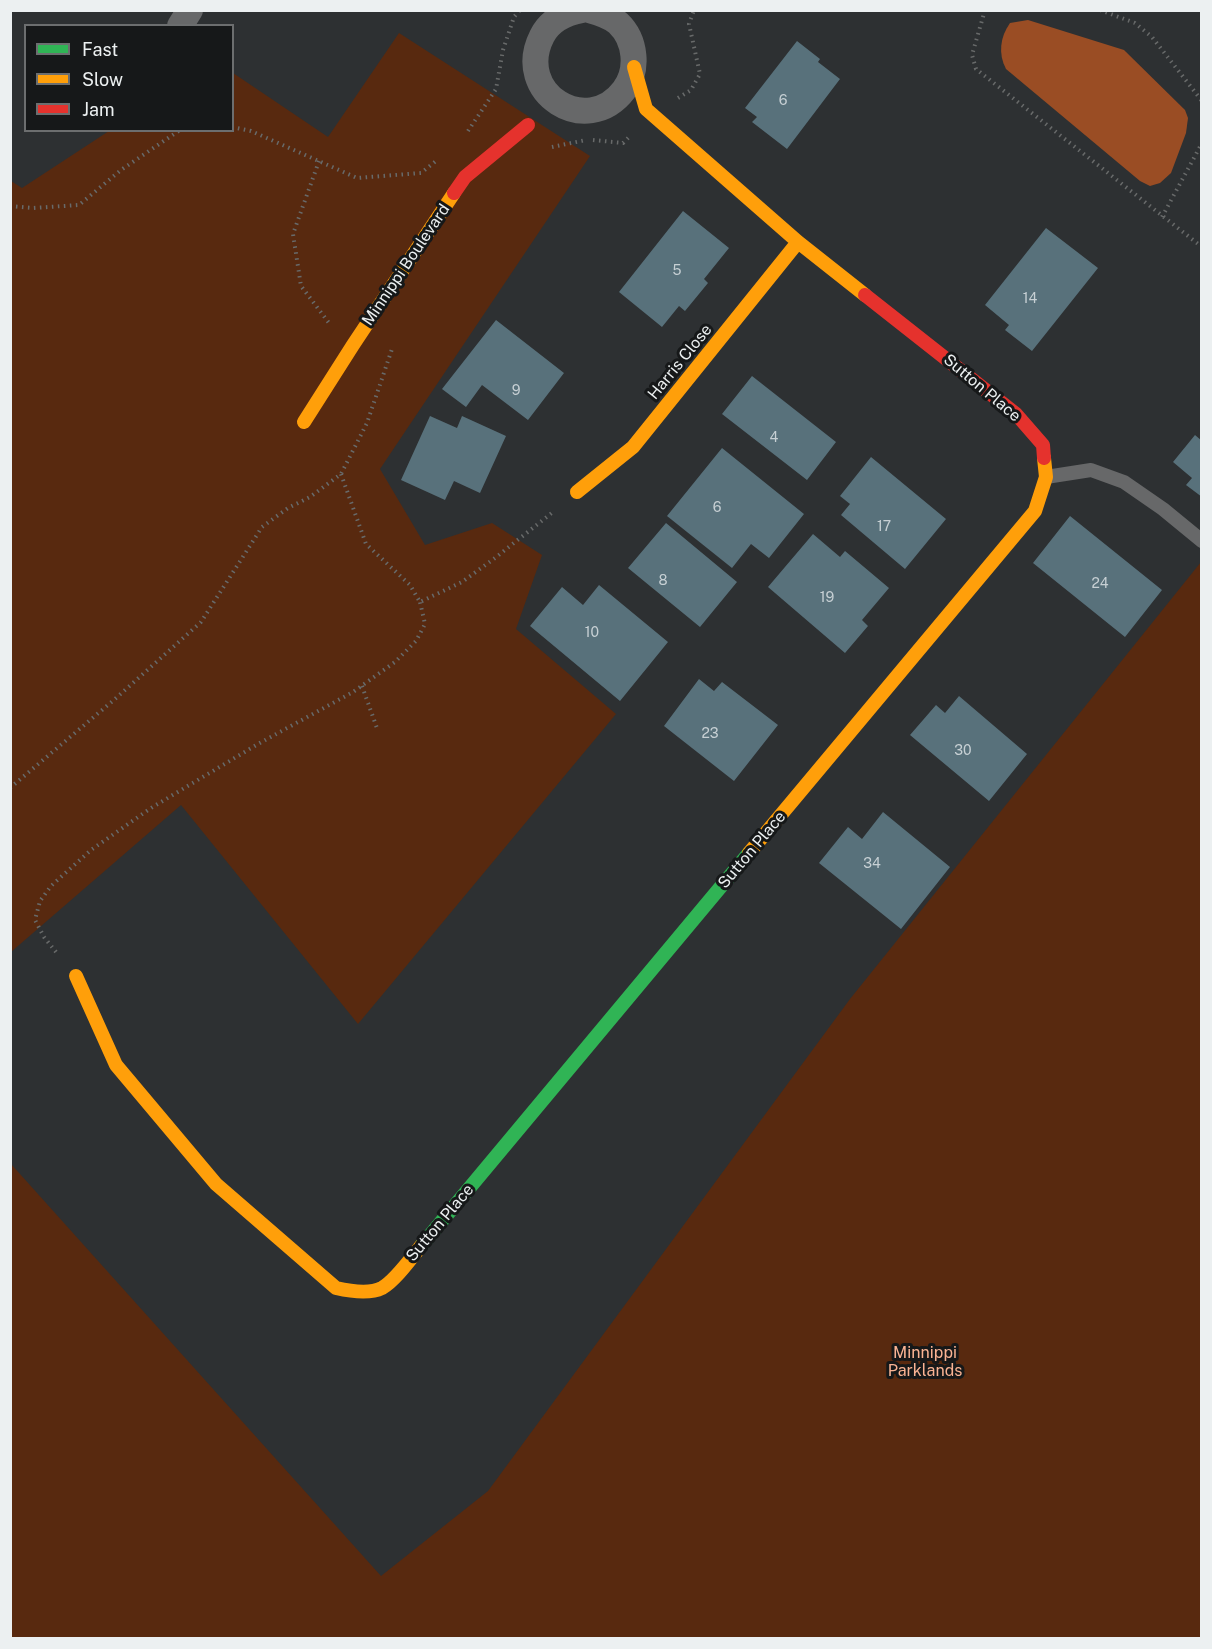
<!DOCTYPE html>
<style>
body{margin:0}
#map{position:relative;width:1212px;height:1649px;overflow:hidden;background:#2d3032;font-family:"Public Sans",sans-serif}
canvas{display:block}
.frame{position:absolute;inset:0;border:12px solid #ecf0f1;pointer-events:none}
.legend{position:absolute;left:24px;top:24px;width:210px;height:108px;box-sizing:border-box;background:#161819;border:2px solid #6c6e6f;margin:0;padding:8px 10px;list-style:none;font-size:18px;color:#ecf0f1}
.legend li{display:flex;align-items:center;gap:12px;height:30px}
.legend b{width:30px;border:2px solid #6c6e6f}
</style>
<div id="map">
<canvas width="1212" height="1649"></canvas>
<div class="frame"></div>
<ul class="legend">
<li><b style="height:8px;background:#30b455"></b>Fast</li>
<li><b style="height:8px;background:#ff9f0a"></b>Slow</li>
<li><b style="height:8px;background:#e5322d"></b>Jam</li>
</ul>
</div>
<script>
const ctx = document.querySelector('canvas').getContext('2d');
ctx.lineJoin = 'round';
function fill(path, color) { ctx.fillStyle = color; ctx.fill(path, 'evenodd'); }
function strokePath(path, color, width, dash) { ctx.strokeStyle = color; ctx.lineWidth = width; ctx.lineCap = dash ? 'butt' : 'round'; ctx.setLineDash(dash || []); ctx.stroke(path); }
function label(font, color, halo, rows, align = 'center') {
  ctx.font = font + ' "Public Sans",sans-serif'; ctx.lineWidth = 6; ctx.setLineDash([]); ctx.textBaseline = 'middle'; ctx.strokeStyle = halo; ctx.fillStyle = color; for (const [text, x, y, turn = 0] of rows) {
    ctx.save(); ctx.translate(x, y); ctx.rotate((+turn || 0) * Math.PI / 180); ctx.textAlign = isNaN(turn) ? turn : align; if (halo) ctx.strokeText(text, 0, 0); ctx.fillText(text, 0, 0); ctx.restore();
  }
}
fill(new Path2D(`
 M399 33 590 156 380 469 425 545 492 523 542 555 516 629 616 714 358 1024 181 805 11 952V181L22 188 109 131 232 130 233 73 328 137Z
 M1201 562V1638H11V1164L381 1576 488 1491 850 999Z`), '#58290f');
fill(new Path2D(`
 M1028 20 1124 50 1185 110 1188 118 1186 133 1171 173 1160 183 1150 186 1140 181 1006 69C998 54 1000 37 1010 23Z`), '#9a4d24');
fill(new Path2D(`
 M797 41 820 59 818 62 840 79 787 149 752 122 757 117 745 108Z
 M683 211 729 248 704 279 708 283 685 311 679 306 662 327 619 292Z
 M1046 228 1098 268 1032 351 1005 330 1009 325 985 305Z
 M496 320 564 373 528 420 482 385 466 407 442 389Z
 M752 376 836 442 807 480 722 414Z
 M430 416 457 428 462 416 506 436 480 493 454 481 445 500 401 480Z
 M1195 435 1202 441V497L1186 485 1192 478 1173 462Z
 M722 448 804 514 769 558 751 544 732 568 667 516Z
 M871 457 946 519 905 569 841 515 850 504 840 496Z
 M1070 516 1162 590 1125 637 1033 563Z
 M666 523 737 582 700 627 628 568Z
 M813 534 840 557 845 551 889 588 862 620 868 626 845 653 768 587Z
 M599 585 668 642 620 701 530 626 562 587 583 605Z
 M699 679 714 691 722 682 778 725 734 781 664 726Z
 M959 696 1027 754 989 801 910 735 936 705 945 713Z
 M883 812 950 867 901 929 819 863 848 827 862 839Z`), '#58717b');
strokePath(new Path2D(`
 M985 10 972 55 976 69 1202 247
 M1100 10 1135 23 1152 37 1202 101
 M678 98 691 90 700 74 689 24 694 10
 M232 127 251 131 357 178 421 173 436 161
 M468 131 496 89 503 50 514 17 520 10
 M593 140 623 143 630 136
 M552 147 586 140
 M319 161 293 234 301 286 329 323
 M10 206 33 208 79 205 121 170 180 130
 M1162 217 1202 143
 M341 474 366 544 410 585 420 602 462 582 495 558 553 512
 M362 686 378 731
 M10 788 115 699 201 622 262 527 288 508 310 497 341 474 367 423 393 346
 M56 952 44 937 35 920 40 901 51 886 91 850 151 808 258 744 353 692 395 662 416 641 425 624 420 602`), '#686a6a', 4, [1.5, 4.5]);
strokePath(new Path2D(`
 M1046 477 1091 470 1124 482 1163 509 1202 541`), '#676869', 14);
strokePath(new Path2D(`
 M582 10C566 13 550 20 542 36 513 93 587 139 624 90 639 70 636 40 618 23 610 16 600 13 589 10
 M180 26 190 10`), '#676869', 26);
strokePath(new Path2D(`
 M421 1246 749 853`), '#30b455', 14);
strokePath(new Path2D(`
 M634 67 646 109 798 242 865 295
 M304 422 353 345 454 193
 M577 492 633 447 798 242
 M749 853 1035 511 1046 477 1044 458
 M76 976 116 1065 216 1184 336 1288C349 1291 370 1294 382 1288 395 1281 412 1257 421 1246`), '#ff9f0a', 14);
strokePath(new Path2D(`
 M454 193 465 177 528 125
 M865 295 1016 414 1043 445 1044 458`), '#e5322d', 14);
label('14px', '#c7d0d4', null, [
 ["6",783,101],
 ["5",677,271],
 ["14",1030,299],
 ["9",516,391],
 ["4",774,438],
 ["6",717,508],
 ["17",884,527],
 ["8",663,581],
 ["24",1100,584],
 ["19",827,598],
 ["10",592,633],
 ["23",710,734],
 ["30",963,751],
 ["34",872,864]
]);
label('16px', '#ecf0f1', '#161819', [
 ["Minnippi Boulevard",406,265,-56],
 ["Harris Close",680,362,-51],
 ["Sutton Place",982,388,40],
 ["Sutton Place",752,850,-50],
 ["Sutton Place",440,1223,-50]
]);
label('16px', '#fab393', '#161819', [
 ["Minnippi",925,1353],
 ["Parklands",925,1371]
]);
</script>
